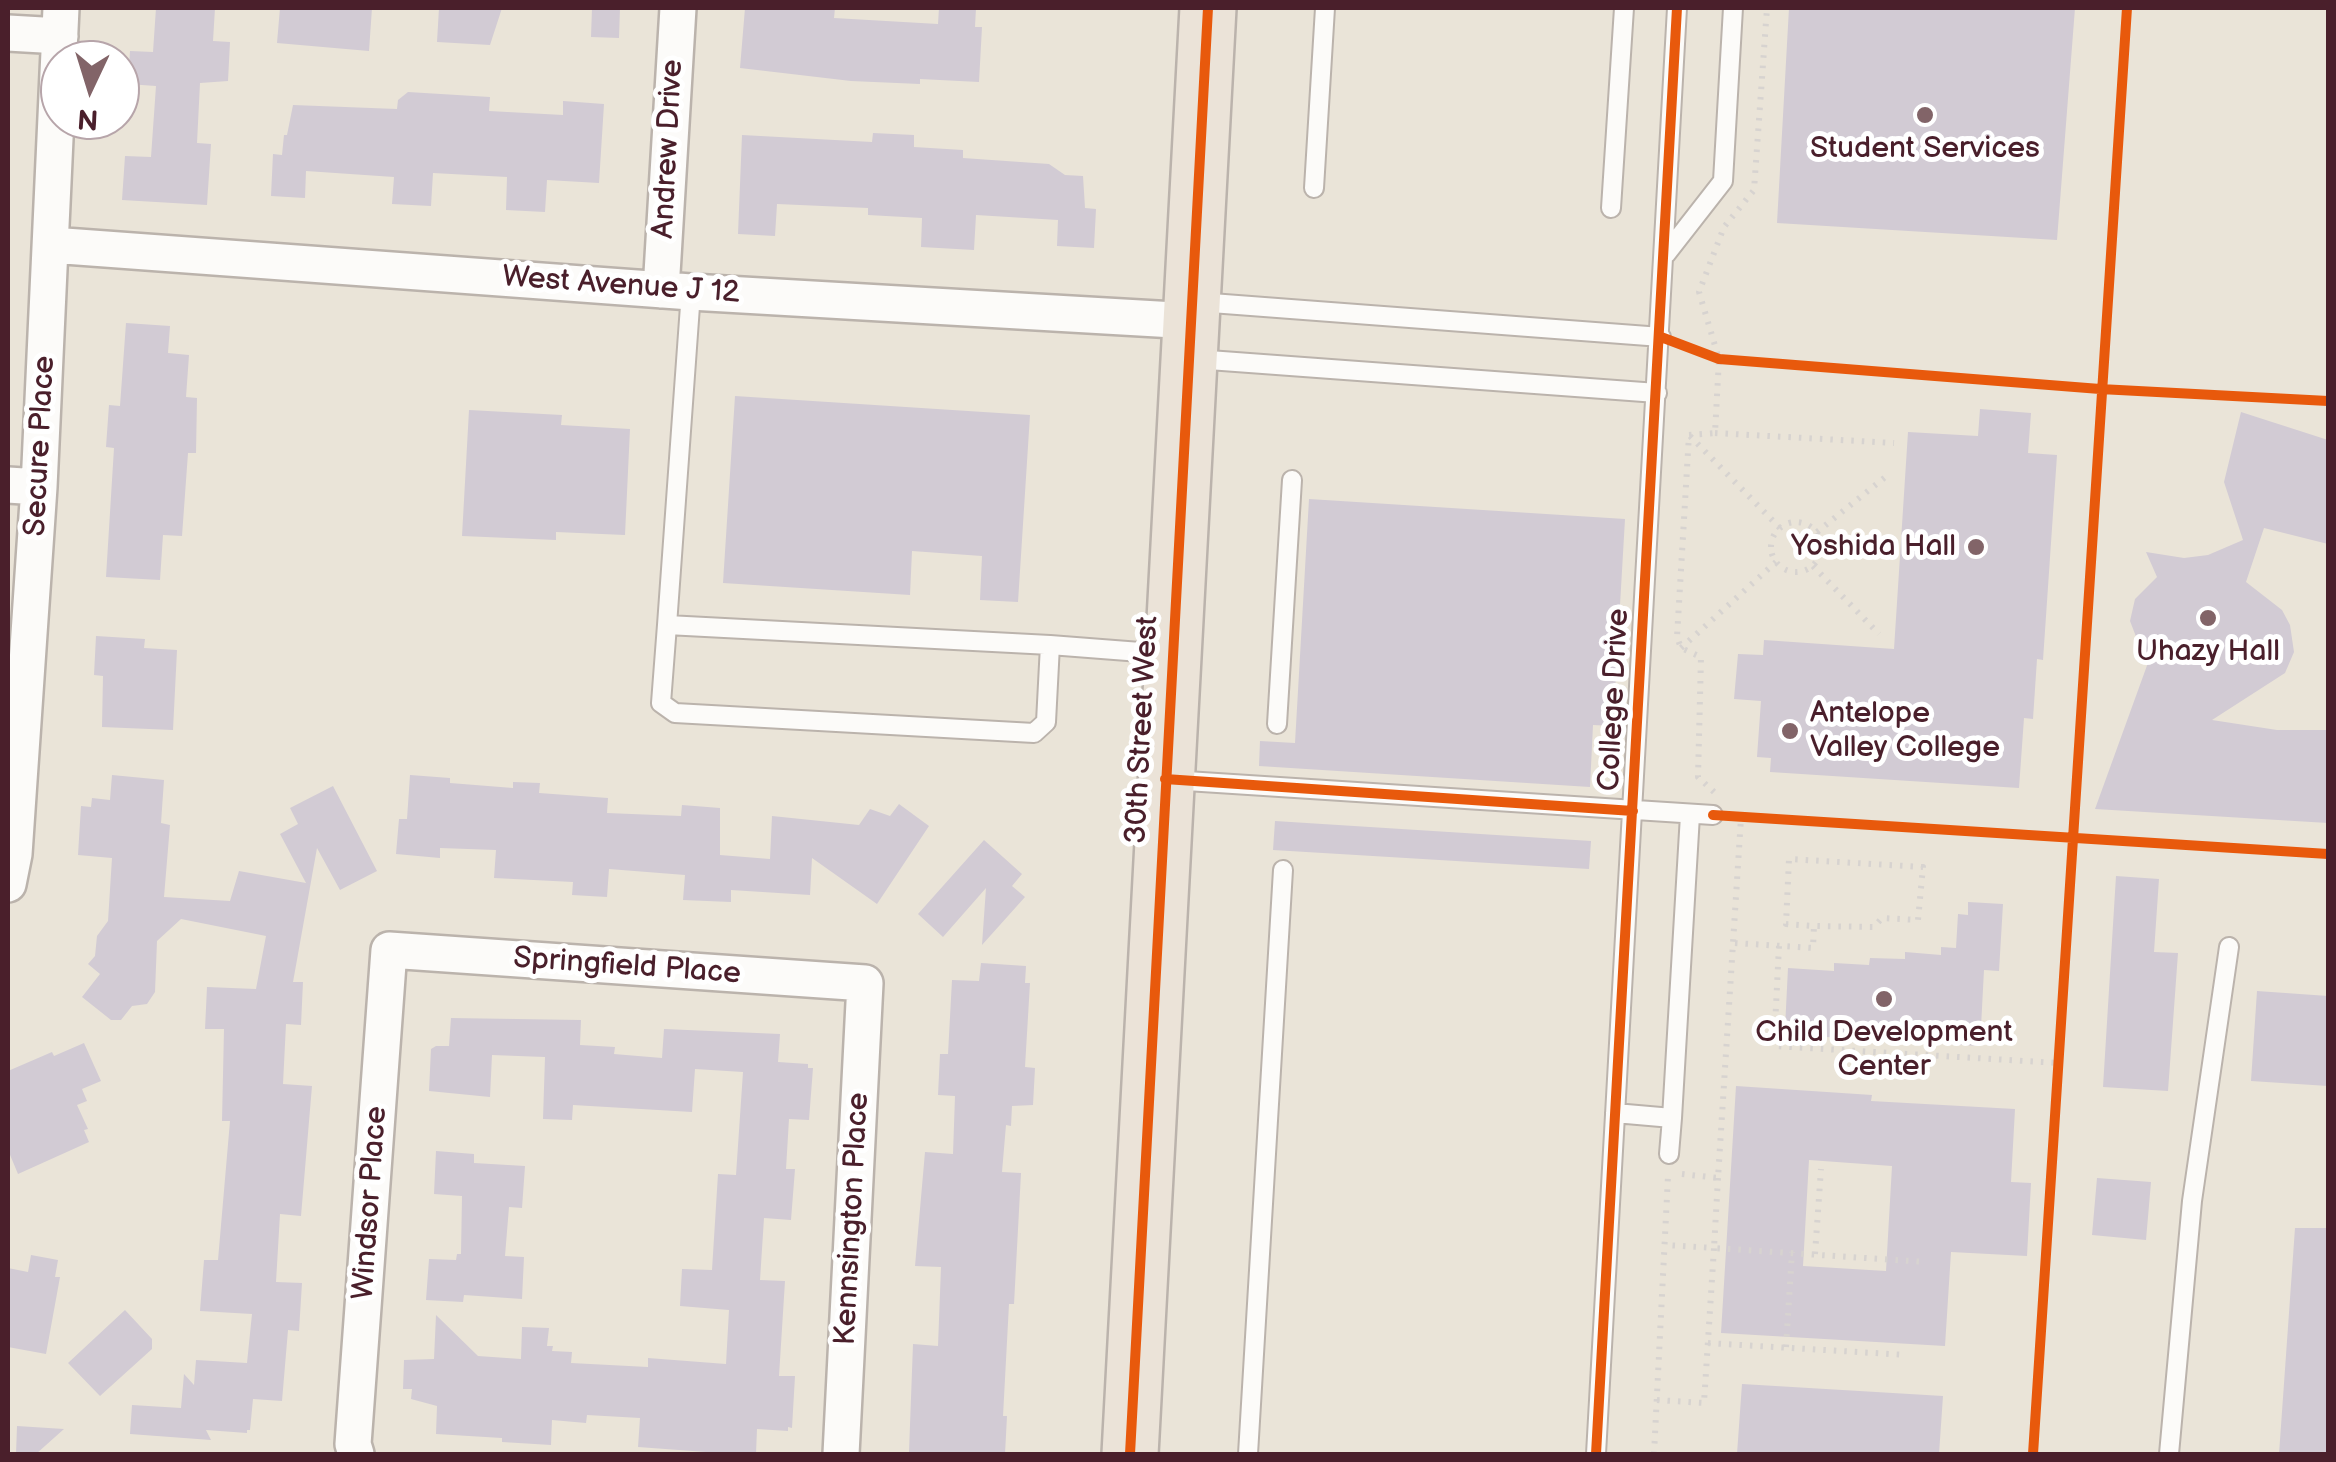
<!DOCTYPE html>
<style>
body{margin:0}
#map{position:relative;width:2336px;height:1462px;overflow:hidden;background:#eae4d8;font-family:"Balsamiq Sans",sans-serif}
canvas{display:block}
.frame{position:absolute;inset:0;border:10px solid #4a1f2b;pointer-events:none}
.north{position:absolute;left:40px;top:40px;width:100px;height:100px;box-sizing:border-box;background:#fff;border:2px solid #b7a5aa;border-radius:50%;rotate:184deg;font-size:28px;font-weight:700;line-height:40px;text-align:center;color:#4a1f2b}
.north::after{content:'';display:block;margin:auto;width:35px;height:45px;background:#826468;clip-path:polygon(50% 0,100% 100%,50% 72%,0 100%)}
</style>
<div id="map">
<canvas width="2336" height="1462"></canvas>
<div class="frame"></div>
<div class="north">N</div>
</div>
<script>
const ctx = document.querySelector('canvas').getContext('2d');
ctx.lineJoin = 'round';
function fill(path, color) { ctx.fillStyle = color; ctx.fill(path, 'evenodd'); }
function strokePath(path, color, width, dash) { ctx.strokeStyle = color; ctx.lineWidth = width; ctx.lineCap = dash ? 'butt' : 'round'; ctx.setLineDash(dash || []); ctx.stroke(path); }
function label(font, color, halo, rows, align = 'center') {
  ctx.font = font + ' "Balsamiq Sans",sans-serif'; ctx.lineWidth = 10; ctx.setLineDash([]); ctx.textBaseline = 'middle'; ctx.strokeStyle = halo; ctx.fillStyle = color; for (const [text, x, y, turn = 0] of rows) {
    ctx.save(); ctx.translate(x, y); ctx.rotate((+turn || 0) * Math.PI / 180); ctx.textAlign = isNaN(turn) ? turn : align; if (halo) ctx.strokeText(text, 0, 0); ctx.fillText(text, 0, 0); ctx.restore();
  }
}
fill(new Path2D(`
 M156 8H215L213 41 230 42 228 81 200 83 197 143 211 144 207 205 122 200 125 156 151 157 156 86 128 84 130 51 153 52Z
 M280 8H372L369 51 277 43Z
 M439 8H502L490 45 437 42Z
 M592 8H620L619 38 591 37Z
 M745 8H835L834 18 938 24 939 8H976L975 27H982L979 82 920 79V84L851 81 740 68Z
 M1789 8H2075L2057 240 1777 223Z
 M408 92 490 97 489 111 563 115V101L604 104 599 183 547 180 545 212 506 210 507 177 433 173 431 206 392 204 394 177 306 171 305 198 271 196 273 154 282 155 284 135H287L293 105 397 109 398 100Z
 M873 133 914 135V147L963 150V158L1049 164 1065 175 1083 176 1085 208 1096 209 1094 248 1057 246 1058 220 976 215 974 250 921 247 922 218 868 215V208L777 204 775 236 738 234 742 135 872 142Z
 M126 323 170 326 168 353 189 355 186 397 197 398 196 453H188L182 536 163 535 160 580 106 577 114 448 106 447 109 405 120 406Z
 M735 396 1030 415 1018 602 980 600 982 556 912 551 910 595 723 583Z
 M1980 409 2031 413 2028 453 2057 455 2043 660 2037 659 2033 719 2024 718 2019 788 1770 772 1771 758 1757 757 1761 701 1734 699 1738 654 1763 655 1764 640 1894 649 1908 432 1978 436Z
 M469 410 562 415 561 425 630 429 625 535 556 532V540L462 536Z
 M2241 412 2328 440V544L2264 528 2246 582 2282 610 2290 625 2294 652 2285 673 2212 720 2277 730H2328V823L2095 809 2149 660 2140 647 2130 621 2135 599 2157 577 2146 552 2184 558 2208 555 2243 540 2224 482Z
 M1309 499 1625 519 1613 726 1593 725 1590 787 1259 766 1260 741 1295 743Z
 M96 636 145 639 144 648 177 650 173 730 102 727 103 676 94 675Z
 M112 775 164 780 161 823 170 825 164 897 230 901 239 871 306 883 280 834 298 824 290 808 333 786 377 871 340 890 317 848 293 982H303L301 1025 286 1024 283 1084 312 1086 301 1216 280 1214 276 1282 302 1283 299 1331 288 1330 282 1401 253 1399 250 1430H247V1433L206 1430 211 1440 130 1434 132 1405 181 1408 184 1374 194 1385 196 1360 247 1363 252 1314 200 1311 204 1260H218L230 1121H222L224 1029H205L207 987 256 989 266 936 181 919 157 941 155 992 147 1004 132 1006 121 1020H111L82 997 100 974 88 964 95 956 97 936 108 921 112 858 78 855 81 806 91 807 92 798 110 800Z
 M410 775 450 778V783L513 788V782L540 783 539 793 608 798 607 813 681 816 682 805 720 808V855L770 859 772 816 859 825 870 809 890 816 899 804 929 826 877 904 812 858 810 895 731 890V902L683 900 685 875 609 869 607 897 572 895 573 882 494 878 496 850 440 848V858L396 854 399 819H407Z
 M1275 821 1591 841 1589 869 1273 850Z
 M984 840 1022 874 1012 886 1025 897 982 945 986 888 943 937 918 914Z
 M2116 876 2159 879 2154 952 2178 953 2168 1091 2103 1087Z
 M1968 902 2003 904 1999 971 1984 970 1980 1046 1809 1036 1810 1030 1785 1028 1788 968 1834 971V963L1869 965 1870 958 1905 959V952L1941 955V947L1956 948 1958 914 1968 915Z
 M981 963 1026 966 1025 983H1030L1025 1067 1035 1068 1033 1105 1012 1106 1011 1126 1006 1125 1002 1172 1021 1173 1014 1304H1009L1003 1416H1007L1005 1454 909 1452 913 1344 938 1346 941 1267 915 1266 925 1152 953 1154 955 1096 938 1095 940 1054H948L952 980 979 981Z
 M2257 991 2328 996V1086L2251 1081Z
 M451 1018 581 1020 580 1045 615 1047 614 1054 662 1058 664 1029 780 1034 778 1062 808 1064V1068H813L809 1120 789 1119 786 1169H795L791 1220 764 1218 760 1280 785 1281 779 1376H795L792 1428 788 1427V1431L757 1429 756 1454H706V1452L638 1447 640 1418 587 1415 586 1423 552 1420 551 1445 502 1442V1438L436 1434 437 1406 411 1399 412 1389H403L404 1360 434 1359 436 1315 478 1356 521 1359 522 1327 549 1328 547 1346H553L552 1351 572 1352 571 1363 648 1367V1358L726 1364 729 1310 680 1306 682 1269 712 1270 718 1174 736 1175 743 1072 695 1069 692 1112 573 1105 572 1120 543 1119 545 1057 492 1055 490 1097 429 1091 431 1049 436 1046H449Z
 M84 1043 101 1081 82 1089 87 1101 77 1105 88 1129 84 1130 89 1142 18 1174 8 1150V1071L52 1052 54 1056Z
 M1736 1086 1872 1095 1871 1101 2015 1109 2011 1182 2031 1183 2027 1256 1951 1252 1945 1346 1721 1333ZM1809 1160 1892 1166 1886 1271 1803 1266Z
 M436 1151 474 1154V1163L525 1166 522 1208 509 1207 505 1256 524 1257 522 1299 464 1295 463 1302 426 1300 429 1259 456 1260 457 1254H461L462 1196 434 1194Z
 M2097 1178 2151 1182 2146 1240 2092 1235Z
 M2295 1228H2328V1454H2279Z
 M31 1255 58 1260 55 1277H60L46 1354 8 1347V1268L28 1272Z
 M125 1310 152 1339V1349L100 1396 68 1363Z
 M1742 1384 1943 1396 1939 1454H1737Z
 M17 1426 64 1429 36 1454H16Z`), '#d2cbd4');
const lane = new Path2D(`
 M1314 188 1325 8
 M1611 208 1624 8
 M1666 254 1723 181 1733 8
 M691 292 667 625 1050 645 1166 654
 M1198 302 1661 337
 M1195 359 1657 393
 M667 625 661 703 675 713 1034 733 1046 722 1050 645
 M1277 724 1292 480
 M1171 780 1713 815
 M1615 1113 1672 1118 1690 815
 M1669 1154 1672 1118
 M1248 1454 1283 870
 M1596 1454 1677 8
 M2169 1454 2192 1201 2229 947`);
const street = new Path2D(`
 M8 33 60 36
 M51 245 691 292 1192 321
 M661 290 678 8
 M8 485 39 487
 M8 884 14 854 39 487 61 8
 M356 1454 353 1444 389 950 865 983 841 1454`);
const primary = new Path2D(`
 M1130 1454 1208 8`);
strokePath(lane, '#bbb3ac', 22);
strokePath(street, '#bbb3ac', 40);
strokePath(primary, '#bbb3ac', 60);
strokePath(new Path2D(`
 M1715 433 1894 443
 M1690 436 1780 528
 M1771 547a25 25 0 1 1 50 0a25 25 0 1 1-50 0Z
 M1817 532 1889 474
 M1813 566 1879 634
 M1681 648 1776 562
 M1714 792 1698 777 1701 657 1681 648 1677 637 1689 435 1715 433 1719 359 1699 292 1724 227 1754 190 1767 8
 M1735 943 1813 948 1814 926 1786 924 1789 859 1923 867 1918 920 1882 918 1874 927 1814 926
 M1779 946 1774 1046 2058 1063
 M1682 1174 1718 1178 1741 818 1737 814
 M1718 1178 1714 1248 1926 1262
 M1815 1254 1821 1169
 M1708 1343 1907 1355
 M1786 1347 1792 1252
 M1657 1400 1704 1403 1714 1248 1666 1245
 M1654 1454 1668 1176`), '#d7d3d0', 6, [2.5, 8]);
strokePath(lane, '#fcfbf9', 18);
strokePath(street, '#fcfbf9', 35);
strokePath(primary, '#ebe3d8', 55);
strokePath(new Path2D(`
 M1661 337 1719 359 2100 389 2328 401
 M1165 779 1633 811
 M1713 815 2328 854
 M1130 1454 1208 8
 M1596 1454 1677 8
 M2033 1454 2127 8`), '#e8590c', 10);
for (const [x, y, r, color] of [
 [1925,115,10,"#826468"],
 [1976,547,10,"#826468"],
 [2208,618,10,"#826468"],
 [1790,731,10,"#826468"],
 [1884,999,10,"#826468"]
]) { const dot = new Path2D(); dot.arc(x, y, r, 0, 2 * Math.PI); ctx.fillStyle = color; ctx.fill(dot); strokePath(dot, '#fff', 4); }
label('30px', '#4a1f2b', '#fff', [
 ["Andrew Drive",669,149,-87],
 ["West Avenue J 12",621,286,4],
 ["Secure Place",41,446,-87],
 ["College Drive",1615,700,-87],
 ["30th Street West",1143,730,-87],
 ["Springfield Place",627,967,4],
 ["Windsor Place",371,1203,-86],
 ["Kennsington Place",853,1219,-87]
]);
label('30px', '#4a1f2b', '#fff', [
 ["Student Services",1925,149],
 ["Yoshida Hall",1956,547,"right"],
 ["Uhazy Hall",2208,652],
 ["Antelope",1810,714,"left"],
 ["Valley College",1810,748,"left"],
 ["Child Development",1884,1033],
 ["Center",1884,1067]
]);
</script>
